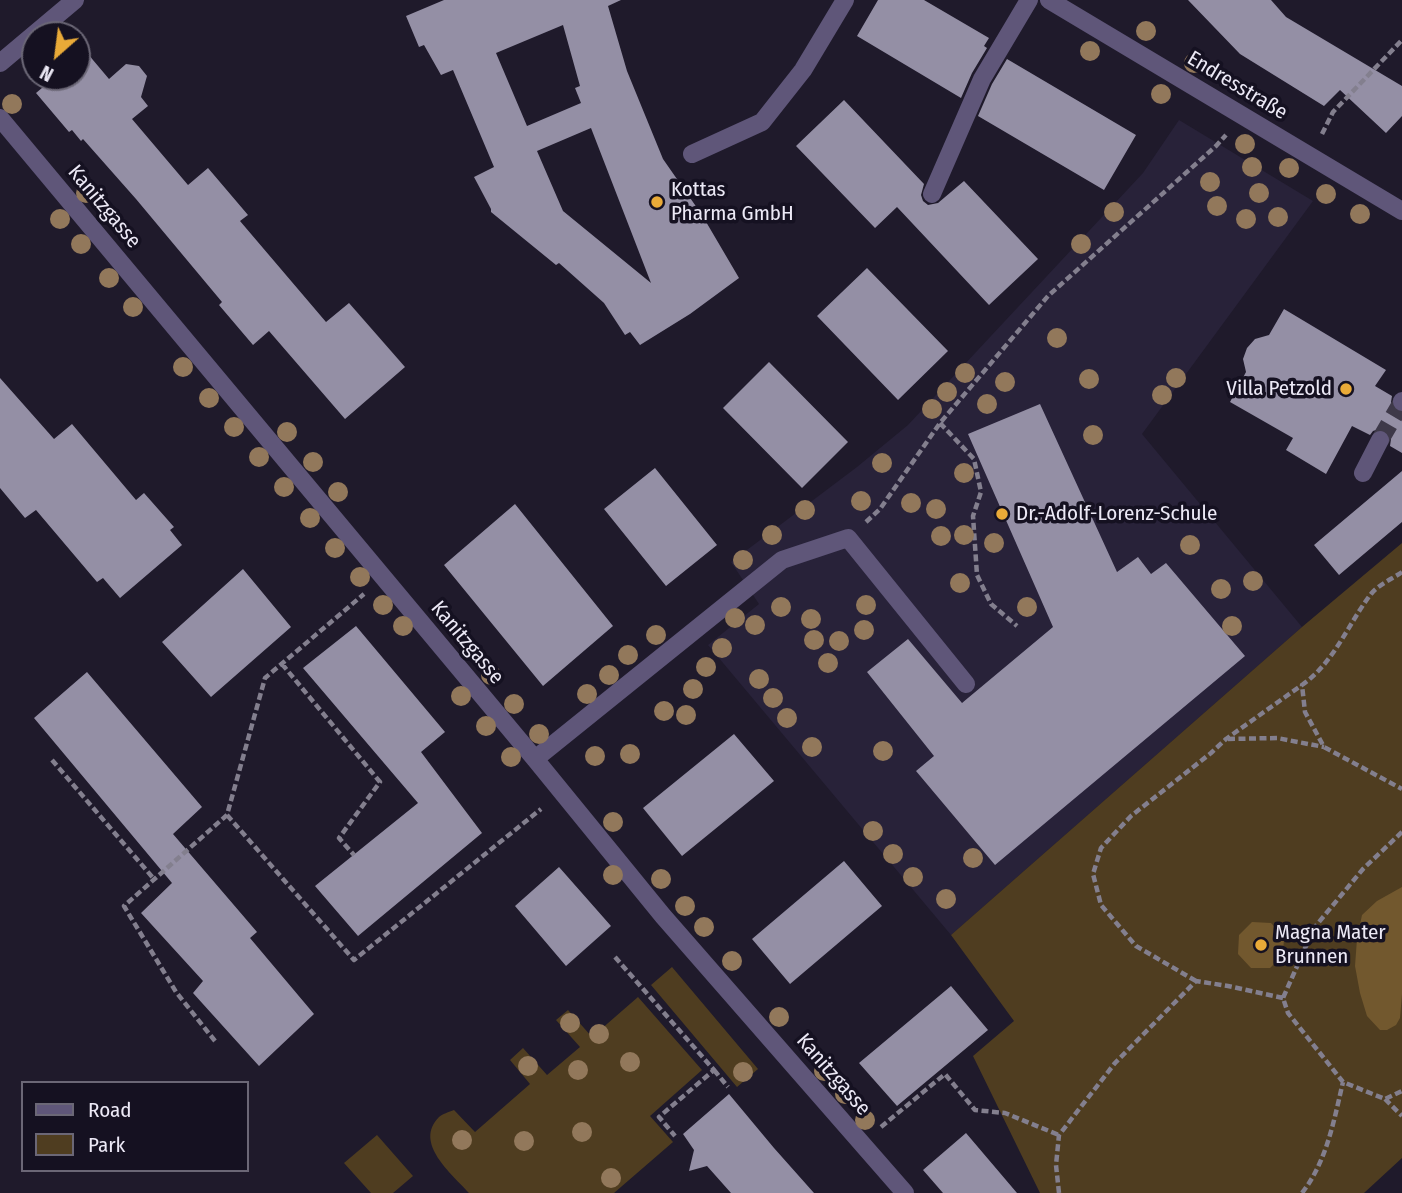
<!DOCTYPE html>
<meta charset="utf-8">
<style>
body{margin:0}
#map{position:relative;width:1402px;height:1193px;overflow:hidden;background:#1f1a2b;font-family:"Fira Sans Condensed",sans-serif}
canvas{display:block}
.legend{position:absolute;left:21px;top:1081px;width:228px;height:91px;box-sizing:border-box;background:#151121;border:2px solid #6b6776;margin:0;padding:9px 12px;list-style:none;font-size:21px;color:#ece9f6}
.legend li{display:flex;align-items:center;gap:14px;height:35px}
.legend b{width:35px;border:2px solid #6b6776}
.north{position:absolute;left:21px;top:21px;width:70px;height:70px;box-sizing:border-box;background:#151121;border:2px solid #6b6776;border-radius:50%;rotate:208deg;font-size:19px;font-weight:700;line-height:28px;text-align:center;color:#ece9f6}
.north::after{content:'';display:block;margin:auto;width:24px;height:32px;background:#e9aa38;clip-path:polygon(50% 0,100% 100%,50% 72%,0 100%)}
</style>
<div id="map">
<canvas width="1402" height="1193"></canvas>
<ul class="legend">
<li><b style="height:9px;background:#5f5679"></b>Road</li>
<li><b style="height:19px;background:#4f3d20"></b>Park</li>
</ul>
<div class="north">N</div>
</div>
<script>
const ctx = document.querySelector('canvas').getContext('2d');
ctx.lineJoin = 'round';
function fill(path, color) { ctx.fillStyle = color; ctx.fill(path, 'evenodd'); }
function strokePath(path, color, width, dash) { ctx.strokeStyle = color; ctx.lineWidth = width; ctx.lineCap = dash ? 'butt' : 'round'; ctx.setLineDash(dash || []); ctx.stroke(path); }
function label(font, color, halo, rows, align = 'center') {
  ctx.font = font + ' "Fira Sans Condensed",sans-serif'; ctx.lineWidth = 7; ctx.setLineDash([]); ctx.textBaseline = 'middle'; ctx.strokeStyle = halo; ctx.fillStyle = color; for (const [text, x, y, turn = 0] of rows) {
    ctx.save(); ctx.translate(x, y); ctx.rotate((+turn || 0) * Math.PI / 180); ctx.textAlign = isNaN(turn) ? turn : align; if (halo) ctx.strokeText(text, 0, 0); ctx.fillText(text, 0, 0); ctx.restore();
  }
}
fill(new Path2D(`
 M1179 120 1313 201 1142 434 1302 627 951 935 708 645 759 604 731 562 857 467 908 425 1143 173Z`), '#282239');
fill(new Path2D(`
 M1402 543V1158L1364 1193H1040L973 1056 1014 1021 951 935 1302 627Z
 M672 967 758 1069 737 1087 651 985Z
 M638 997 702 1070 650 1116 673 1142 614 1193H469C452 1174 413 1143 439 1117 442 1114 449 1112 454 1110L475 1132 530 1084 510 1060 523 1048 547 1075 580 1047 556 1020 568 1010 592 1037Z
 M377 1135 413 1176 393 1193H371L344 1163Z`), '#4f3d20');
fill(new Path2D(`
 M1402 887V994L1400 1018 1396 1025 1387 1030H1380L1367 1016 1360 993 1355 966 1357 939 1362 915 1377 901Z
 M1252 922 1271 923 1284 937 1283 955 1270 968H1251L1238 954 1239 935Z`), '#72582e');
fill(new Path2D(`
 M444 0H621L608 6 627 71 663 159 702 215 739 278 690 314 640 345 630 332 625 335 604 303 559 263 556 265 491 212V209L474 177 494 167 453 70 441 75 424 45 419 47 406 16ZM563 25 580 86 575 88 581 103 527 126 496 53ZM591 128 651 283 563 211 537 151Z
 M878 0H924L989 38 984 46 987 48 972 73 961 98 857 36Z
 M1188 0H1271L1286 17 1402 86V116L1386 133 1340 90 1324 106 1240 54Z
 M77 41 109 79 126 64 139 66 147 76 141 97 148 106 132 119 188 185 208 168 248 215 240 221 326 322 349 303 405 367 345 419 269 331 253 345 219 305 222 302 136 199 83 139 81 141 72 130 69 132 36 93 55 77H77Z
 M1007 59 1136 135 1104 190 978 116 992 84Z
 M844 100 924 184 921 195 923 201 928 205 938 203 964 181 1038 259 989 305 897 207 875 228 796 146Z
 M867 268 948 351 898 400 817 316Z
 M1284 309 1386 370 1375 386 1392 396 1391 402 1393 408 1397 412 1402 413V453L1390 446 1391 439 1386 430 1379 429 1373 431 1370 435 1352 426 1326 474 1286 450 1293 438 1230 402 1246 372 1243 359 1247 348 1255 339 1269 335Z
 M769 362 848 442 802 488 723 408Z
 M0 378 54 439 72 424 136 500 144 493 174 527 170 530 182 545 120 598 103 578 97 582 36 510 25 518 0 488Z
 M1040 404 1117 572 1138 557 1151 574 1166 563 1245 656 995 865 916 771 934 756 867 672 908 639 962 703 1053 627 968 434Z
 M655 468 717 545 666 586 604 509Z
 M1402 471V522L1339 575 1314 545Z
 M515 504 613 626 543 686 444 565Z
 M243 569 291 627 211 697 162 642Z
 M356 626 445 732 421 752 482 833 358 936 315 886 418 803 303 668Z
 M87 672 202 807 173 834 257 932 250 938 314 1014 259 1066 193 993 203 981 141 913 172 883 34 718Z
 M734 734 774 781 682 856 643 808Z
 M844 861 882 906 790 984 752 939Z
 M559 867 611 926 566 966 515 906Z
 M951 986 988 1030 897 1106 859 1063Z
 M729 1094 774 1148 814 1193H731L707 1166 689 1171 694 1150 683 1134Z
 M966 1133 1017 1193H943L923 1170Z`), '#948fa5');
strokePath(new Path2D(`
 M1380 440 1402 402`), '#3e3949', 18, [18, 9]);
strokePath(new Path2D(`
 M1322 134 1333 112 1402 40
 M940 423 974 459 981 492 973 516 977 575 991 604 1017 626
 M866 522 880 509 940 423 1048 296 1216 146 1226 135
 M1402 572C1392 579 1378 585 1371 594 1348 624 1334 663 1302 685L1305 712 1324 747 1402 789
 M282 664 380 782 339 838 354 855
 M1228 739 1277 738 1324 747
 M52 760 154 879
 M227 815 354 960 541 809
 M1402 832 1363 869 1314 928 1283 998 1288 1013 1343 1082 1385 1099 1402 1091
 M615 957 714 1070 659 1117 675 1136
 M1196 981 1136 946 1101 905 1093 874 1101 848 1131 816 1211 753 1226 739 1302 685
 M215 1041 176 992 124 906 227 815 265 678 364 594
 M714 1070 728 1087
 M1385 1099 1402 1116
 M881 1127 945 1074 975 1110 1005 1113 1059 1135
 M1059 1193 1056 1165 1059 1135 1115 1063 1196 981 1228 986 1283 998
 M1302 1193C1327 1161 1334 1120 1343 1082`), '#837f8e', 4.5, [7, 3.5]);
strokePath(new Path2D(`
 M1049 0 1402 211
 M0 63 75 0
 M0 118 535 759 663 916 905 1193
 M692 154 762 122 803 70 845 0
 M932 194 982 79 1029 0
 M1402 402V401
 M1363 473 1380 440
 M535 759 782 560 848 538 966 684`), '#5f5679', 18);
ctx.fillStyle = '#92785b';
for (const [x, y] of [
 [1146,31],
 [1090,51],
 [1194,63],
 [1161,94],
 [12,104],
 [1245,144],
 [1252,167],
 [1289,168],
 [1210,182],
 [86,193],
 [1259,193],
 [1326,194],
 [1217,206],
 [1114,212],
 [1360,214],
 [1278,217],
 [60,219],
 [1246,219],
 [81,244],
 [1081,244],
 [109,278],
 [133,307],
 [1057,338],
 [183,367],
 [965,373],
 [1176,378],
 [1089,379],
 [1005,382],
 [947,392],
 [1162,395],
 [209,398],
 [987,404],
 [932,409],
 [234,427],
 [287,432],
 [1093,435],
 [259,457],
 [313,462],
 [882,463],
 [964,473],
 [284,487],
 [338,492],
 [861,501],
 [911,503],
 [936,509],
 [805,510],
 [310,518],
 [772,535],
 [964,535],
 [941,536],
 [994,543],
 [1190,545],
 [335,548],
 [743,560],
 [360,577],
 [1253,581],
 [960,583],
 [1221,589],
 [383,605],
 [866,605],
 [781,607],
 [1027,607],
 [735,618],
 [811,619],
 [755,625],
 [403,626],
 [1232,626],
 [864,630],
 [656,635],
 [814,640],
 [839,641],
 [722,648],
 [628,655],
 [828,663],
 [706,667],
 [491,675],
 [609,675],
 [759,679],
 [693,689],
 [587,694],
 [461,696],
 [773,698],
 [514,704],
 [664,711],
 [686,715],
 [787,718],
 [486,726],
 [539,734],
 [812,747],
 [883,751],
 [630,754],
 [595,756],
 [511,757],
 [613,822],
 [873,831],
 [893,854],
 [973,858],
 [613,875],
 [913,877],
 [661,879],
 [946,899],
 [685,906],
 [704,927],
 [732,961],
 [779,1017],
 [570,1023],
 [599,1034],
 [630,1062],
 [528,1066],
 [578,1070],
 [824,1071],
 [743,1072],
 [845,1094],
 [865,1120],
 [582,1132],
 [462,1140],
 [524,1141],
 [611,1178]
]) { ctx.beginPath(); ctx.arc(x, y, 10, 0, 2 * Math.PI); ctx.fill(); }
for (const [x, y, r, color] of [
 [657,202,7,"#e9aa38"],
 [1346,389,7,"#e9aa38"],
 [1002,514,7,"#e9aa38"],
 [1261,945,7,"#e9aa38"]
]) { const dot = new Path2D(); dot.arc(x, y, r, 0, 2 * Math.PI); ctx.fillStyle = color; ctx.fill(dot); strokePath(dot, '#151121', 2.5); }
label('21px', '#ece9f6', '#151121', [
 ["Endresstraße",1237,86,31],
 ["Kanitzgasse",104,207,50],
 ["Kanitzgasse",467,643,50],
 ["Kanitzgasse",833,1075,49]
]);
label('21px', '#ece9f6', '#151121', [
 ["Kottas",671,190],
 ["Pharma GmbH",671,214],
 ["Villa Petzold",1332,389,"right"],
 ["Dr.-Adolf-Lorenz-Schule",1016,514],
 ["Magna Mater",1275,933],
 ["Brunnen",1275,957]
], 'left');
</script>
